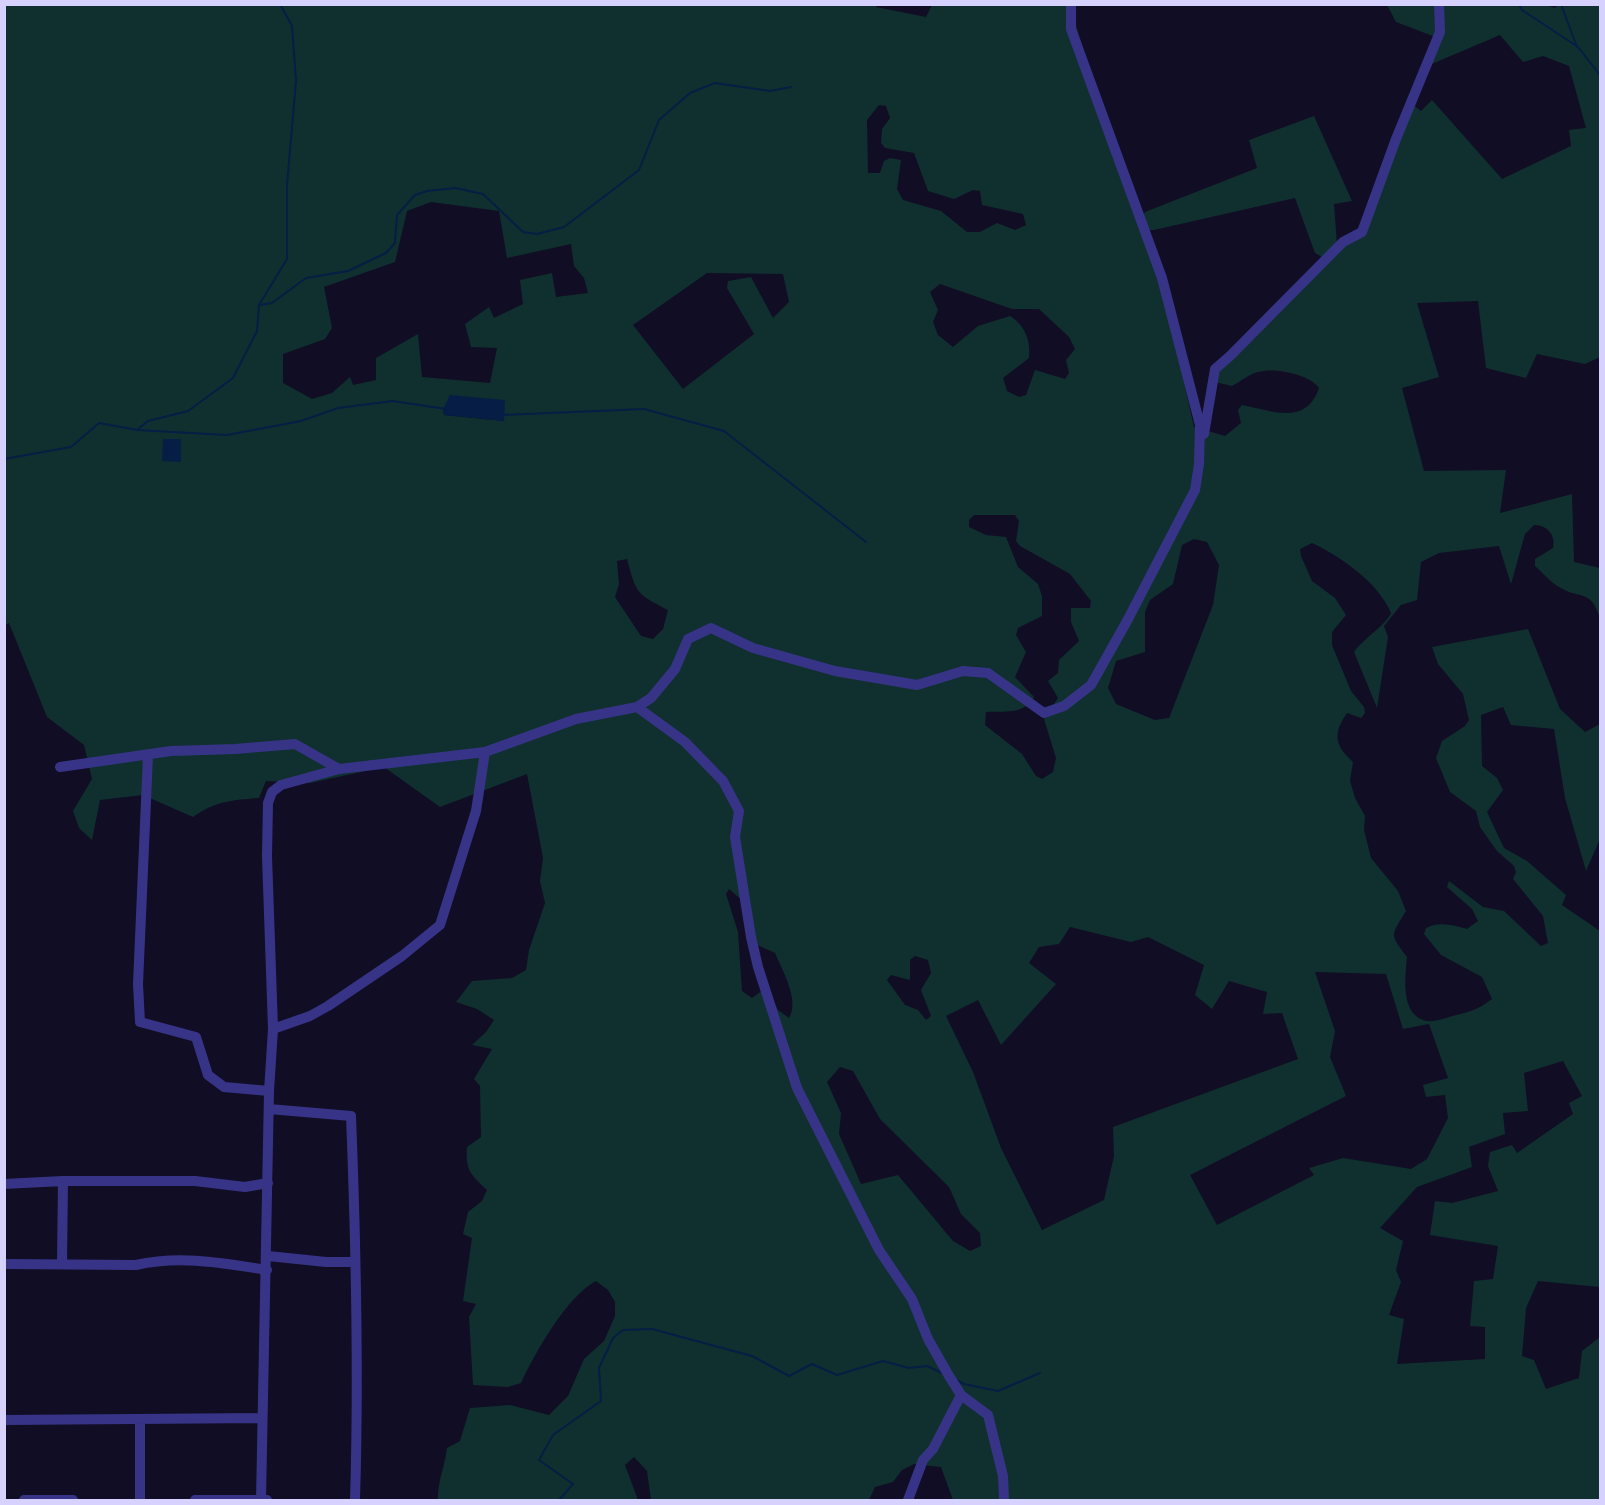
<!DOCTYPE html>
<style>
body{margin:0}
#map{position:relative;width:1605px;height:1505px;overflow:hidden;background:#110d25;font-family:"Alegreya Sans",sans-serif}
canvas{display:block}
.frame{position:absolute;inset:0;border:6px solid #d6d1ff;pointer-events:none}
</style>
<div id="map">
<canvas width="1605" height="1505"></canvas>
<div class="frame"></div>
</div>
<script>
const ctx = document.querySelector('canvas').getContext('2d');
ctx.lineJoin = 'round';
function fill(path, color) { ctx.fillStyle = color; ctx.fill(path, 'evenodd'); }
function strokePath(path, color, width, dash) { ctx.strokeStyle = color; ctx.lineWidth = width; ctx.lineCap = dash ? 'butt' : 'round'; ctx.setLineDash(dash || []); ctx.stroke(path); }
fill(new Path2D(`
 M877 4 876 7 926 17 932 5H1073V15L1111 143 1162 284 1194 427 1225 436 1241 423 1238 410 1242 405C1273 411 1306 426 1319 388 1310 374 1274 367 1258 372 1249 374 1240 382 1232 386L1215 382 1217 372 1326 259 1315 253 1295 198 1154 230H1147L1142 217 1145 212 1257 168 1249 140 1314 116 1352 201 1334 204 1337 245 1364 228 1412 104 1421 111 1432 100 1502 179 1571 146 1569 130 1586 128 1569 66 1543 56 1523 62 1500 35 1427 66 1438 38 1396 22 1387 5 1543 4 1555 8 1557 5H1600V357L1585 364 1537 354 1526 378 1486 368 1478 301 1417 303 1439 377 1402 388 1424 471 1506 470 1500 513 1572 494 1574 562 1600 568V618C1590 588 1581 600 1561 588 1551 583 1543 573 1535 566V559L1553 548C1556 535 1547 525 1534 525L1525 534 1511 584 1499 546 1439 553 1421 562 1417 600 1401 605 1384 626 1388 637 1377 708 1354 652C1363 639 1387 624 1391 613 1379 583 1340 556 1312 543L1300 549 1301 556 1312 581 1335 598 1346 615 1332 632V645L1351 691 1364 707 1365 713 1361 718 1347 713C1333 733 1334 745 1353 762L1350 781 1355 798 1365 816 1364 830 1371 858 1398 891 1406 911C1391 936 1389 933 1407 957 1405 978 1400 1016 1427 1021 1434 1022 1443 1019 1449 1017 1468 1012 1476 1011 1492 999L1482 977 1441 955 1424 934 1426 928C1440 921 1453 925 1467 929L1478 921 1472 909 1447 887 1449 881 1483 907 1504 911 1541 946 1548 943 1543 916 1513 879 1516 872 1514 866 1497 851 1480 827 1476 811 1450 792 1436 758 1442 741 1465 726 1469 720 1463 694 1438 664 1432 647 1528 629 1560 709 1585 732 1600 724V839L1586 871 1565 798 1554 729 1511 725 1503 707 1481 715 1482 766 1497 778 1503 790 1487 812 1504 848 1527 861 1566 895 1562 905 1600 931V1287L1538 1281 1526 1308 1522 1356 1534 1360 1546 1389 1579 1378 1582 1351 1600 1337V1500H953L941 1467 914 1464 902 1470 893 1482 875 1487 869 1500H651L647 1471 634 1457 625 1465 638 1500H438C437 1483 445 1466 447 1448L460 1441 470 1408 510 1405 549 1415 568 1396 584 1359 604 1341 615 1316V1302L608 1290 596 1281C567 1296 535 1353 521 1383L508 1387 473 1385 469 1317 476 1304 463 1301 472 1238 463 1234 468 1212 482 1201 487 1190C471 1175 465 1170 467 1147L481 1137 480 1086 474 1079 492 1049 472 1045 486 1032 494 1020 477 1009 456 1002 472 981 512 978 526 970 529 950 545 903 540 881 543 858 527 774 440 807 384 767 310 783 266 781 259 798C233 800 215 801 193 817L143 795 100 800 92 840 79 828 73 811 92 779 84 745 47 717 9 623 5 625 4 5ZM879 105 886 106 890 118 882 129 881 143 885 148 914 153 928 191 954 199 973 190 980 191 982 205 1023 214 1026 225 1015 230 997 223 980 232H967L941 211 903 200 897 189 901 160 890 158 884 161 880 173H868L867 120ZM431 202 499 211 507 258 571 244 574 266 584 278 588 293 556 297 552 273 520 280 523 304 494 318 489 307 465 324 471 347 497 348 490 383 422 377 418 334 376 358V380L353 385 350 377 332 393 312 399 283 383V354L325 339 332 328 324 287 395 262 407 211ZM707 273 783 274 789 302 773 318 751 277 728 281 727 288 754 334 683 389 633 325ZM940 284 1012 309H1039L1069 337 1075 349 1066 360 1069 373 1065 379 1035 370 1026 395 1019 397 1007 391 1003 378 1029 358C1031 341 1025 325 1010 316L978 326 953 347 938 335 933 322 938 310 930 292ZM443 409 504 416V421L444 415ZM974 515H1015L1019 521 1016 541 1020 546 1070 574 1091 601 1090 608H1071V622L1079 641 1059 660 1058 673 1048 681 1058 698 1044 719 1056 758 1053 772 1042 779 1036 776 1022 754 985 725 986 712C1003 711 1025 715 1034 697L1015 677 1026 652 1016 635 1018 628 1042 616V596L1038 584 1018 567 1006 537 986 535 969 527V520ZM1194 539 1207 542 1219 565 1213 605 1169 718 1155 720 1116 704 1108 688 1116 661 1145 652V612L1150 600 1173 584 1182 545ZM627 559C636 593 636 594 668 610L663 629 653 639 641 636 615 597 619 584 617 561ZM729 889 744 902 751 942 775 953C782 970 800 1000 789 1018L778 1010 769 992 763 990 752 998 742 991 738 932 726 894ZM1070 927 1131 942 1148 937 1204 965 1195 995 1212 1009 1229 981 1267 992 1263 1014 1282 1013 1298 1059 1113 1127 1114 1156 1104 1200 1042 1230 1001 1148 973 1072 946 1016 978 1000 1001 1045 1056 984 1029 963 1039 947 1059 944ZM915 956 928 960 931 973 921 990 931 1016 926 1020 918 1010 905 1005 887 980 891 975 910 980V960ZM1315 972 1386 974 1403 1029 1429 1024 1448 1078 1423 1085 1426 1097 1445 1095 1448 1118 1427 1159 1411 1169 1343 1158 1309 1168 1314 1175 1217 1225 1190 1175 1346 1096 1330 1057 1335 1031ZM1563 1061 1582 1096 1569 1103 1573 1114 1517 1153 1512 1145 1490 1152 1488 1166 1498 1191 1452 1203 1435 1201 1430 1235 1498 1246 1493 1279 1474 1281 1470 1326 1485 1327V1359L1397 1364 1404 1319 1389 1315 1401 1282 1396 1270 1403 1241 1380 1228 1417 1187 1472 1167 1469 1147 1505 1134 1503 1113 1528 1111 1524 1073ZM840 1067 853 1071 880 1119 949 1187 961 1214 980 1233 981 1246 970 1251 953 1241 898 1175 861 1184 839 1134 841 1113 827 1082Z`), '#0f302e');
fill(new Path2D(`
 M450 395 505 400 504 421 444 415 443 409Z
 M163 439H181V462L162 461Z`), '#061d45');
strokePath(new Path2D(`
 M1519 4 1522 10 1578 47 1600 75
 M1563 4 1562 7 1577 47
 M259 305 272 303 306 278 348 271 386 253 395 243 397 215 415 195 427 191 455 188 483 194 523 232 537 234 564 227 639 170 659 120 690 93 715 83 770 91 791 87
 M502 415 644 409 724 431 866 542
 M138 429 148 421 188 411 233 378 257 331 259 305 287 259V185L296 81 292 26 280 4
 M4 459 71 447 99 423 137 430 227 435 301 421 338 408 393 401 446 409
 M956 1380 964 1384 998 1391 1040 1373
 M559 1500 573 1484 539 1460 553 1435 601 1401 599 1368 613 1338 623 1330 652 1329 752 1356 789 1376 812 1364 837 1375 883 1361 909 1368 927 1366 942 1373`), '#061d45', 2);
strokePath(new Path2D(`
 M1204 434 1215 369 1230 356 1343 242 1362 232 1396 139 1440 32 1439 4
 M637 707 685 742 723 781 739 811 735 837 751 937 758 967 797 1088 879 1250 912 1299 928 1339 949 1376 961 1395 988 1415 1003 1476 1004 1500
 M148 755 138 984 140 1022 196 1037 208 1075 224 1087 269 1091
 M60 767 171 751 235 749 295 744 339 769
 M273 1029 310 1016 328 1006 402 956 440 925 476 811 485 752
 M269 1109 351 1116C356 1244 359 1373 355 1500
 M4 1184 63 1181H195L245 1187 268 1183
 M268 1256 326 1262H355
 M62 1263 63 1181
 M4 1264 136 1265C180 1255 222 1263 267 1270
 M140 1419V1500
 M4 1420 262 1418
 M24 1500H73
 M195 1500H267
 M261 1500 269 1091 273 1029 267 856 268 803 272 792 281 785 339 769 485 752 576 719 637 707 651 698 675 669 688 639 711 628 753 648 835 671 917 685 963 671 988 673 1044 713 1064 706 1091 685 1127 621 1195 490 1199 464 1200 425 1162 278 1071 29V4
 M908 1500 923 1460 933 1449 961 1395`), '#373488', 10);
</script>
